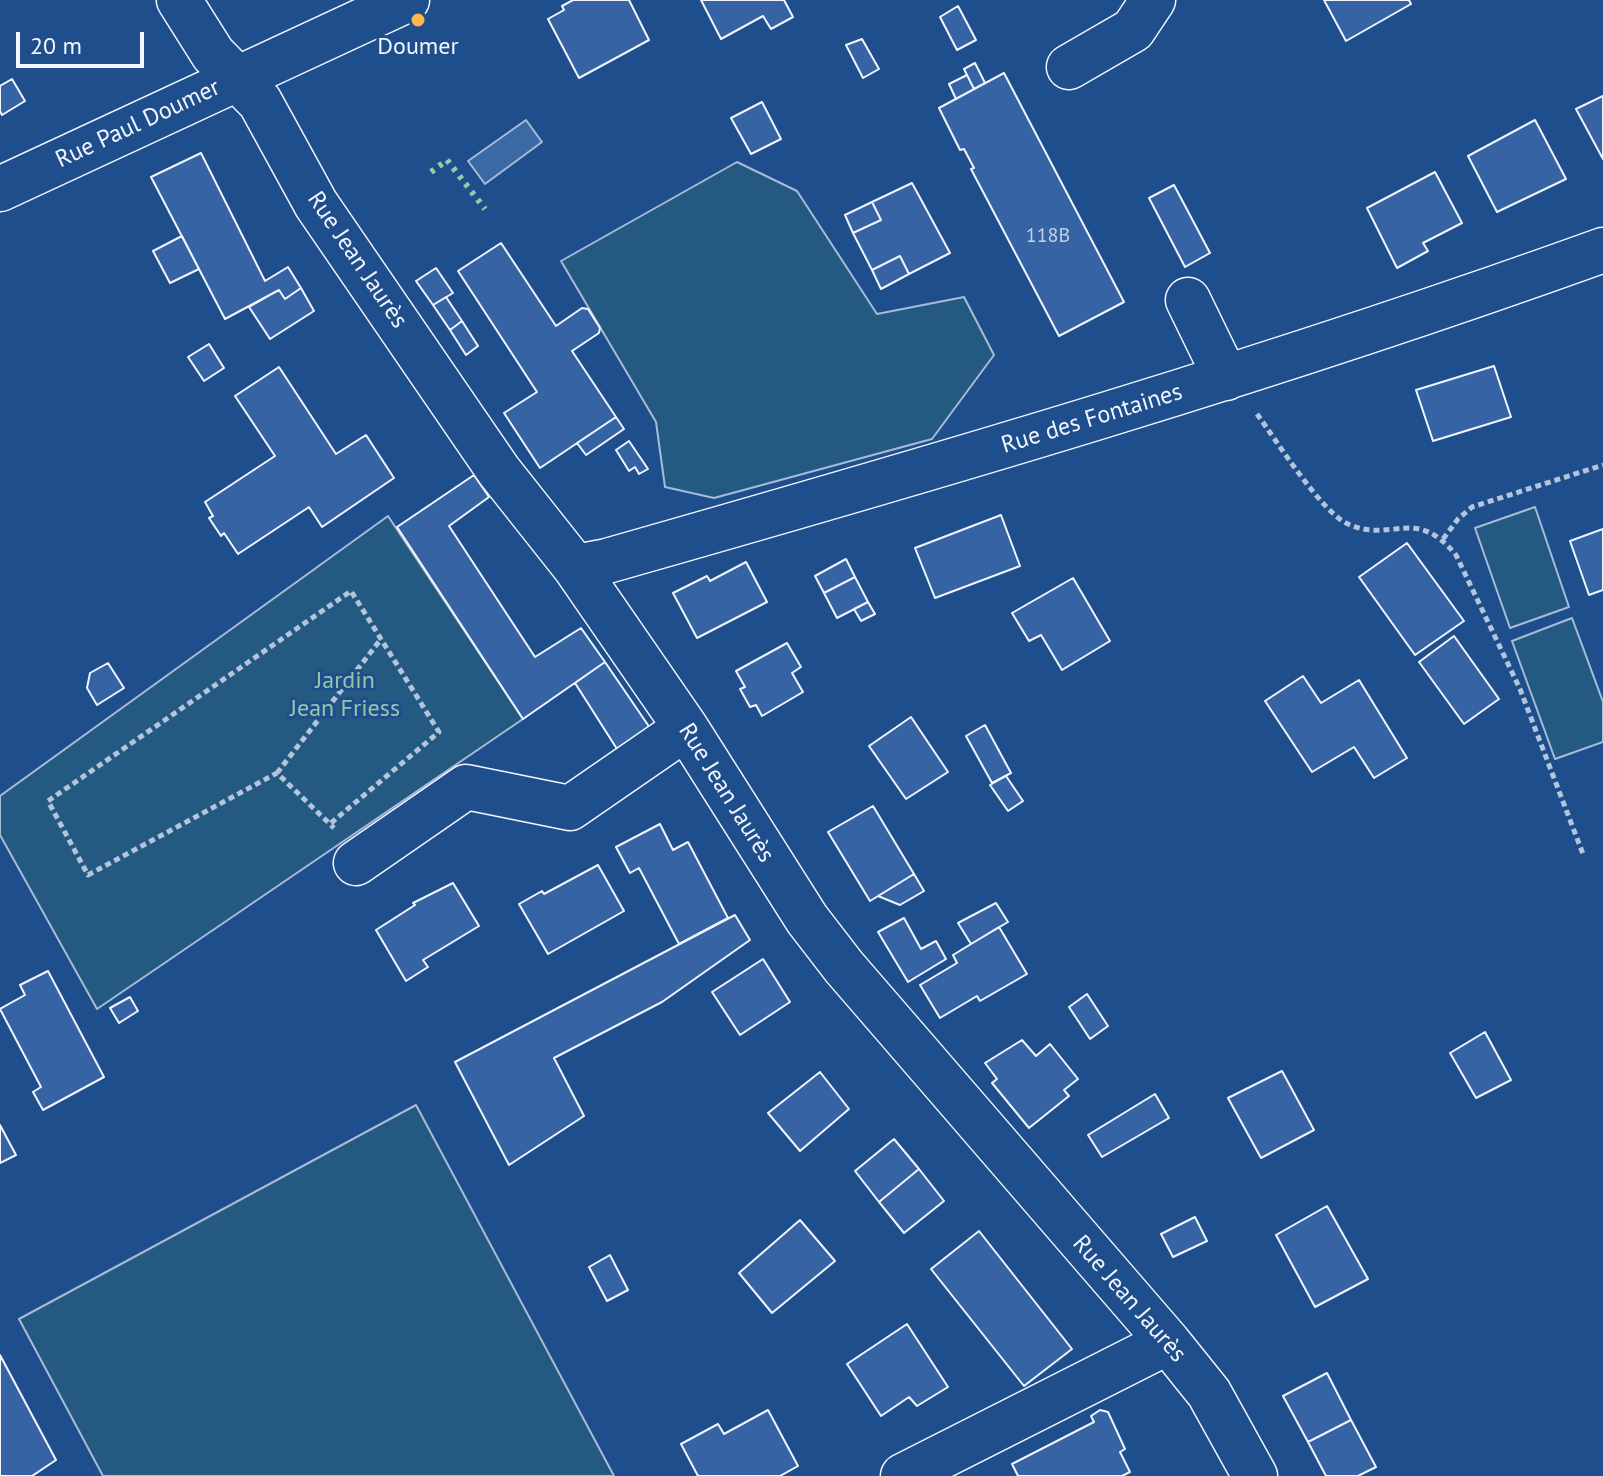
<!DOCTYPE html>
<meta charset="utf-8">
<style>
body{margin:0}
#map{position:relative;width:1603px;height:1476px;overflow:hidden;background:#1f4e8c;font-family:"PT Sans",sans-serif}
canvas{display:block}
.scale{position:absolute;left:16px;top:32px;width:128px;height:36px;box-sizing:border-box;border:4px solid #f2f6ff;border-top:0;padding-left:10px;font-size:24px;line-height:28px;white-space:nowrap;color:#f2f6ff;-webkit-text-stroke:6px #1f4e8c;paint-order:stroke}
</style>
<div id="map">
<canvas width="1603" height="1476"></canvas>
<div class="scale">20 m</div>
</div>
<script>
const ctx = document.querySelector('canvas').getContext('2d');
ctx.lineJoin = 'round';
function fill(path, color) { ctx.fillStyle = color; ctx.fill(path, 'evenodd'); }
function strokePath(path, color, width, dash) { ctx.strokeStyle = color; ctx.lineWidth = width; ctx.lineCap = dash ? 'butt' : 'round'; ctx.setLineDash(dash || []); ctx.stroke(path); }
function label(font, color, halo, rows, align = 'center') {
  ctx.font = font + ' "PT Sans",sans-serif'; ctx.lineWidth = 6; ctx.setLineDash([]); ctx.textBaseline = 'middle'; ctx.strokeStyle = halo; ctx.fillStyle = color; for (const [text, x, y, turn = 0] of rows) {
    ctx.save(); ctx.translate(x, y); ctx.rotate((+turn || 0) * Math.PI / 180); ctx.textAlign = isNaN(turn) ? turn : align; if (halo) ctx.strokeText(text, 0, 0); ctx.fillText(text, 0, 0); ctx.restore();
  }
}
const green = new Path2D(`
 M737 162 797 191 877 314 964 297 994 355 932 439 714 498 665 487 656 422 561 261Z
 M1535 507 1569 607 1510 628 1475 528Z
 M388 516 523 719 97 1009 0 835V796Z
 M1572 618 1603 702V742L1555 759 1512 641Z
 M416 1105 614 1476H103L19 1319Z`);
fill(green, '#245a82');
strokePath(green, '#a8bbd7', 2);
const water = new Path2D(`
 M526 120 542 142 485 184 468 161Z`);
fill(water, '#3b69a3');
strokePath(water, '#a8bbd7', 2);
const building = new Path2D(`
 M573 0H629L649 40 579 78 548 19 564 10 562 6Z
 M701 0H784L793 17 771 29 763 16 721 39Z
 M1324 0H1409L1411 4 1346 41Z
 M958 6 976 40 957 50 940 17Z
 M862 39 879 69 863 78 846 45Z
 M975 63 985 83 974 89 964 69Z
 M1004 73 1124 302 1059 336 971 169 974 168 964 149 960 150 939 108Z
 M967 75 974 89 956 99 949 84Z
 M12 79 25 101 2 115 0 111V86Z
 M1603 96V159L1576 109Z
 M762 102 781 139 751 154 731 118Z
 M1535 120 1566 179 1497 212 1468 156Z
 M201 153 265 281 288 267 301 288 285 299 279 290 225 319 151 177Z
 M1435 172 1462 223 1423 243 1428 251 1397 268 1367 208Z
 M912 183 950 253 909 274 900 256 872 270 853 233 881 220 872 202Z
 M1174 185 1210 253 1185 267 1149 198Z
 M872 202 881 220 853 233 845 215Z
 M182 236 199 269 170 283 153 251Z
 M501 243 556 326 582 308 588 309 600 328 599 333 572 351 616 417 540 468 504 413 537 392 458 271Z
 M900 256 909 274 881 289 872 270Z
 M436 268 453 293 433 305 416 281Z
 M301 288 314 311 270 339 249 307 279 290 285 299Z
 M446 297 462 321 450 330 433 305Z
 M462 321 478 346 466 355 450 330Z
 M209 344 224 368 204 381 188 357Z
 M1494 366 1511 417 1433 441 1416 390Z
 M279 367 336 454 366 435 394 478 322 527 309 507 238 554 224 533 221 536 209 518 213 516 205 502 275 456 235 396Z
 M616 417 624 429 586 455 577 443Z
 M629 441 648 469 639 474 635 467 629 471 616 450Z
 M474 475 489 497 449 526 535 657 581 628 605 662 523 719 397 527Z
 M1001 515 1020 566 935 598 915 548Z
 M1603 529V590L1589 595 1570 541Z
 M1407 543 1464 621 1415 655 1359 577Z
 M846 559 855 577 824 593 815 576Z
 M746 562 767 602 697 638 673 593 707 576 710 581Z
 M855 577 868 602 837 618 824 593Z
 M1073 578 1110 641 1062 670 1041 635 1029 641 1012 613Z
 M868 602 875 614 861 621 854 609Z
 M1454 636 1499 699 1464 724 1419 662Z
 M787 643 801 667 792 673 803 692 762 716 756 705 750 707 740 689 745 687 736 671Z
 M605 662 650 728 617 749 575 683Z
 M108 663 124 688 97 705 87 688 90 673Z
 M1303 676 1321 703 1359 680 1407 758 1374 778 1354 747 1312 772 1265 701Z
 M911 717 948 772 906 799 869 746Z
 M985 725 1011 773 992 783 966 736Z
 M1006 776 1023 801 1008 811 990 785Z
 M873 806 914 874 870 901 828 832Z
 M660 824 673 850 688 842 728 918 679 944 639 868 630 873 616 847Z
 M598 865 624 911 548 954 519 904 542 891 544 894Z
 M914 874 924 891 900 905 878 896Z
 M453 883 479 926 423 960 428 967 406 981 376 930 415 905 413 903Z
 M996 903 1008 922 971 944 958 923Z
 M735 915 750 940 662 1002 554 1058 584 1116 509 1165 455 1062Z
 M904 918 921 949 936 941 946 959 908 982 878 932Z
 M999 927 1027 974 980 1001 977 996 940 1018 920 985 957 963 953 955Z
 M763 959 790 1002 740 1035 712 992Z
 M48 971 104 1077 43 1110 33 1092 41 1087 0 1009 25 995 20 985Z
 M1087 994 1108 1026 1090 1039 1069 1007Z
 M130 997 138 1011 119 1023 110 1008Z
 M1485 1032 1511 1080 1476 1098 1450 1053Z
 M1022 1040 1036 1056 1050 1044 1078 1079 1064 1090 1069 1096 1029 1128 992 1083 997 1079 985 1063Z
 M1282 1071 1314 1130 1261 1158 1228 1098Z
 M820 1072 849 1109 800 1151 768 1113Z
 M1155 1094 1169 1118 1102 1157 1088 1135Z
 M0 1125 16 1155 0 1163Z
 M894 1139 919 1169 879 1202 855 1171Z
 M919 1169 944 1201 904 1233 879 1202Z
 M1327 1206 1368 1279 1315 1307 1276 1235Z
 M1195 1217 1207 1241 1173 1257 1161 1234Z
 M800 1220 835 1261 772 1313 739 1273Z
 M979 1231 1072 1349 1024 1386 931 1269Z
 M610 1255 628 1290 607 1301 589 1267Z
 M907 1324 948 1387 917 1406 909 1397 881 1416 847 1364Z
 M0 1355 56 1460 32 1476H0Z
 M1327 1373 1351 1420 1308 1442 1283 1396Z
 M768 1410 798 1466 780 1476H698L681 1444 718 1424 724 1434Z
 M1100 1410 1108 1412 1125 1449 1120 1452 1130 1472 1122 1476H1018L1012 1464 1094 1422 1091 1416Z
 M1351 1420 1376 1467 1358 1476H1326L1308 1442Z`);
fill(building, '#3563a3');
strokePath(building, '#f2f6ff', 2);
const minor = new Path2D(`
 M179 0 213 54 260 102 316 204 499 471 575 567 686 728 807 919 844 967 1168 1342 1209 1393 1255 1476
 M1069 67 1133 30 1153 0
 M0 189 407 0
 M1188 300 1226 378
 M575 567 607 561C941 466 1276 368 1603 250
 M356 863 466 787 570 808 686 728
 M903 1476 1168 1342`);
strokePath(minor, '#f2f6ff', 47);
strokePath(new Path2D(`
 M1257 414C1276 440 1322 513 1348 524 1393 544 1415 505 1456 555L1520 689 1583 854
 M1443 539 1458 519 1472 507 1603 465
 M277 773 381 639
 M331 823 439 732 351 591 48 801 88 875 277 773 334 828`), '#b3c4dc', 5, [6, 4]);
strokePath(minor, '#1f4e8c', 44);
strokePath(new Path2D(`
 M431 172 447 160 485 209`), '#97c8a6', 6, [4, 6]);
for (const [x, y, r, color] of [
 [418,20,8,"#ffb74d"]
]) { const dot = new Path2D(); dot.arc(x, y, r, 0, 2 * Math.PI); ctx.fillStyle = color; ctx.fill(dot); strokePath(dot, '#1f4e8c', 3); }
label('20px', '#c3d1e8', null, [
 ["118B",1048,236]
]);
label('24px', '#f2f6ff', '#1f4e8c', [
 ["Doumer",418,47]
]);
label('24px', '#f2f6ff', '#1f4e8c', [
 ["Rue Paul Doumer",138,124,-25],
 ["Rue Jean Jaurès",357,260,56],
 ["Rue des Fontaines",1092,419,-17],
 ["Rue Jean Jaurès",726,793,58],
 ["Rue Jean Jaurès",1129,1299,49]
]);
label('24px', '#97c8a6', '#1f4e8c', [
 ["Jardin",345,681],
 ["Jean Friess",345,709]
]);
</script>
